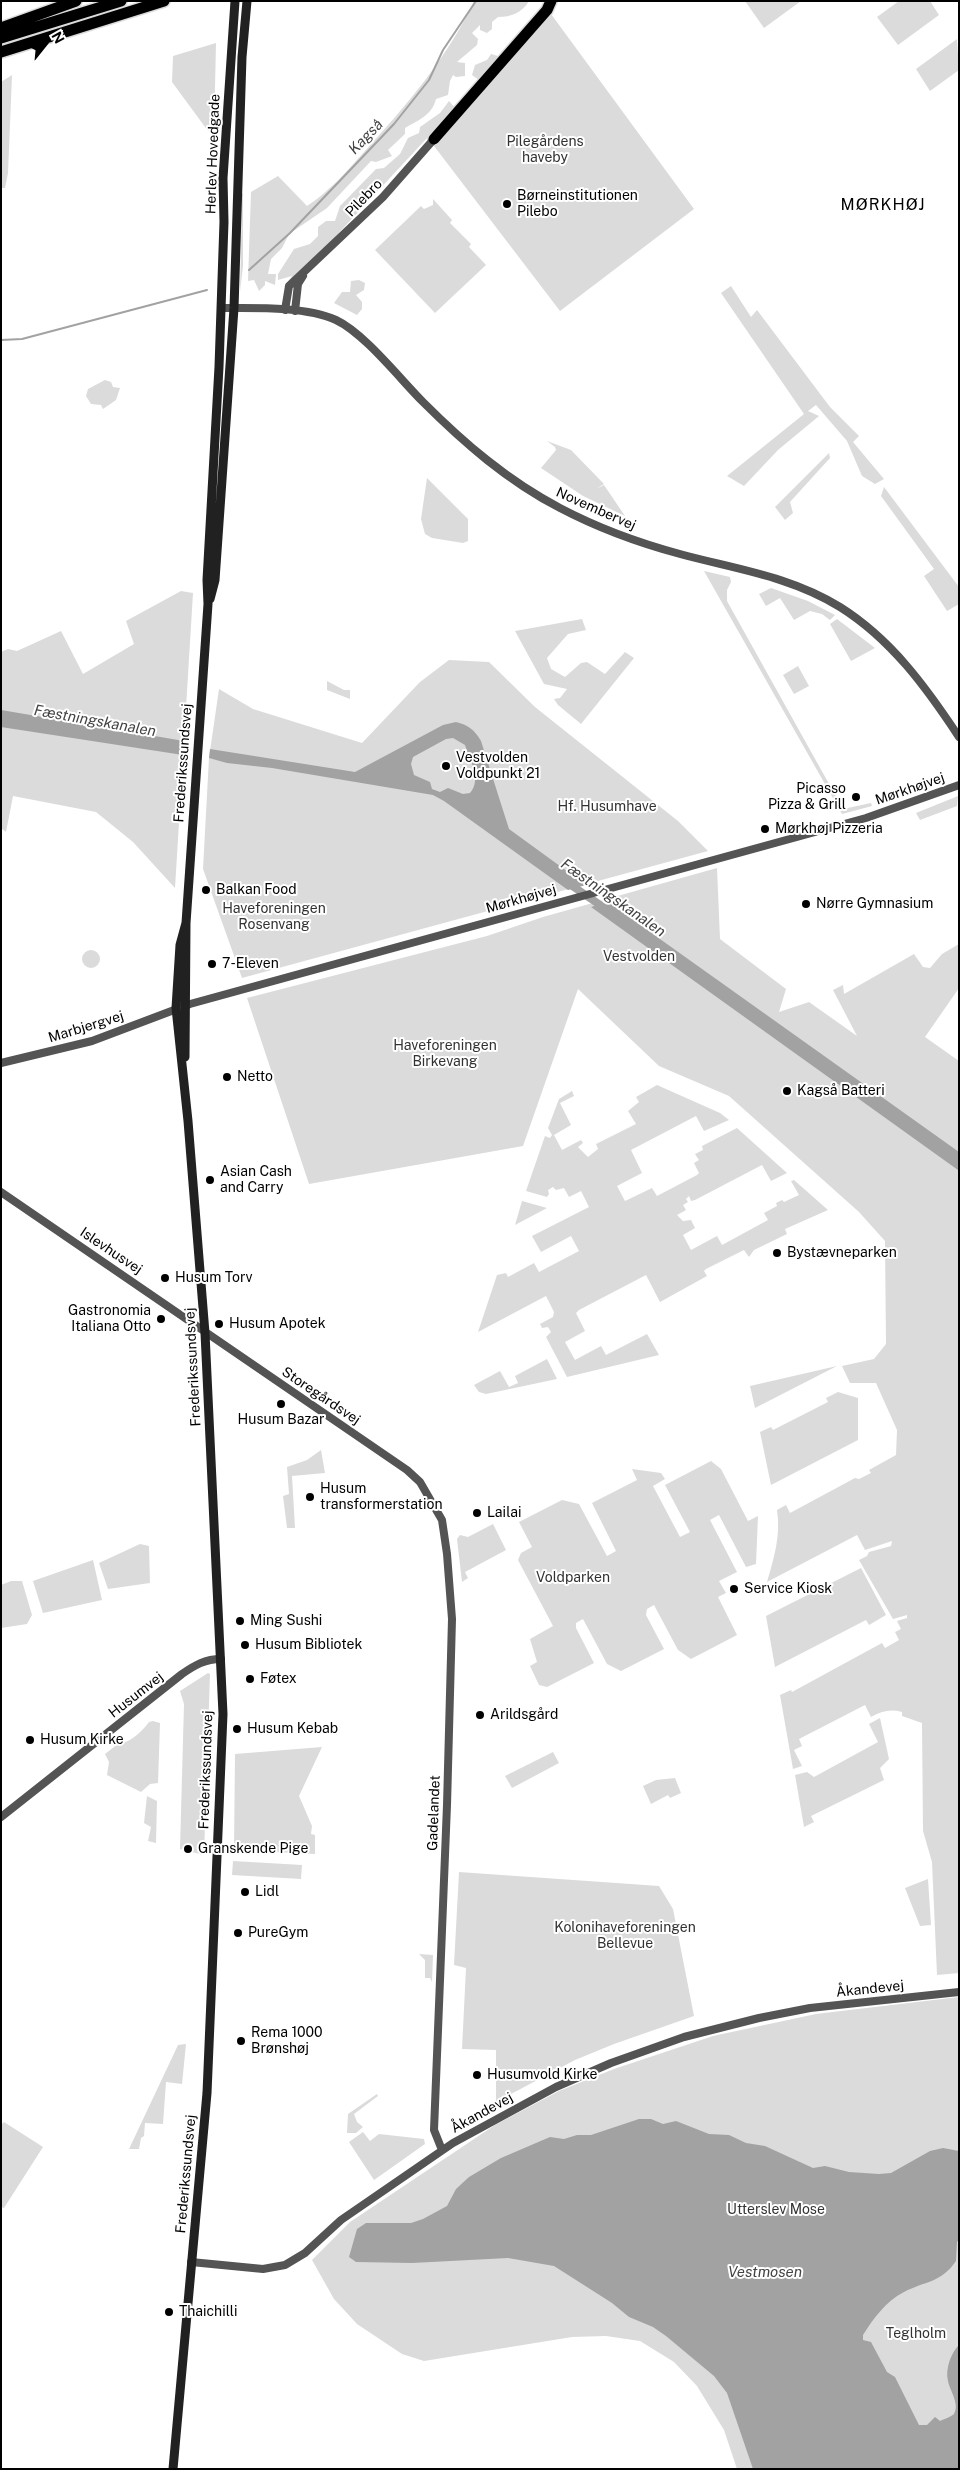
<!DOCTYPE html>
<meta charset="utf-8">
<style>
body{margin:0}
#map{position:relative;width:960px;height:2470px;overflow:hidden;background:#fff;font-family:"Public Sans",sans-serif}
canvas{display:block}
.frame{position:absolute;inset:0;border:2px solid #000;pointer-events:none}
.north{position:absolute;left:20px;top:20px;width:50px;height:50px;-webkit-text-stroke:4px #fff;paint-order:stroke;rotate:61deg;font-size:14px;font-weight:700;line-height:20px;text-align:center;color:#000}
.north::after{content:'';display:block;margin:auto;width:18px;height:22px;background:#000;clip-path:polygon(50% 0,100% 100%,50% 72%,0 100%)}
</style>
<div id="map">
<canvas width="960" height="2470"></canvas>
<div class="frame"></div>
<div class="north">N</div>
</div>
<script>
const ctx = document.querySelector('canvas').getContext('2d');
ctx.lineJoin = 'round';
function fill(path, color) { ctx.fillStyle = color; ctx.fill(path, 'evenodd'); }
function strokePath(path, color, width, dash) { ctx.strokeStyle = color; ctx.lineWidth = width; ctx.lineCap = dash ? 'butt' : 'round'; ctx.setLineDash(dash || []); ctx.stroke(path); }
function label(font, color, halo, rows, align = 'center') {
  ctx.font = font + ' "Public Sans",sans-serif'; ctx.lineWidth = 4; ctx.setLineDash([]); ctx.textBaseline = 'middle'; ctx.strokeStyle = halo; ctx.fillStyle = color; for (const [text, x, y, turn = 0] of rows) {
    ctx.save(); ctx.translate(x, y); ctx.rotate((+turn || 0) * Math.PI / 180); ctx.textAlign = isNaN(turn) ? turn : align; if (halo) ctx.strokeText(text, 0, 0); ctx.fillText(text, 0, 0); ctx.restore();
  }
}
fill(new Path2D(`
 M474 1H529C522 13 511 17 498 17L492 22V29L487 33 480 30V25L472 33 478 39 477 45 457 62 465 63V76L456 77 453 75 450 81 448 95 436 99C432 115 419 120 405 128V134L388 150 392 156 376 162 371 161 327 208 289 234 282 248 271 259 268 274H276L275 285 265 281V285L259 291 254 280 248 281 251 192 278 176 307 206C330 191 346 172 364 152 406 106 448 57 474 1Z
 M745 1H801L764 28Z
 M899 1H930L939 15 898 45 877 17Z
 M551 14 694 209 560 311 434 146Z
 M957 39 959 70 930 91 916 69Z
 M216 43 214 131H208L172 82 173 56Z
 M491 54 501 57 479 80 472 75 475 65 487 60Z
 M12 75 8 173 5 188H1V82Z
 M449 101 455 108 321 252 284 287 292 276 278 280V274L294 249 310 244 318 236V227L326 221H335L340 206 376 169 384 168 400 154 408 138 419 133 420 127 440 113Z
 M243 193V266L240 292 242 194Z
 M433 199 452 220 450 223 471 244 469 247 486 265 435 313 375 250 421 206 424 209 433 205Z
 M359 280 365 283 364 290 356 295 362 302V309L357 315 334 303 342 292H350L351 281Z
 M731 286 751 317 757 310 830 407 859 436 853 442 884 479 875 484 862 476 847 441 816 405 808 411 819 416 778 450 744 486 727 476 804 414 721 293Z
 M105 380 111 382 113 387 120 388 116 400 103 409 101 405 91 404 86 396 88 389Z
 M547 441 571 450 604 484 596 489 604 485 625 516 583 496 541 468 556 450 555 447Z
 M829 453 830 458 790 502 793 513 785 520 775 507Z
 M427 478 468 519V541L463 543 432 538 425 534 421 519Z
 M884 487 959 587V604L947 611 924 576 934 569 881 496Z
 M704 571 730 577 731 582 727 590V601L843 809 871 803 872 806 842 814Z
 M771 588 808 601 835 615 830 620 822 614 810 611 794 620 780 598 766 606 759 594Z
 M181 591 193 593 175 888 133 842 96 812 13 796 6 832 1 828V652L8 649 17 651 61 631 83 674 134 644 126 621Z
 M582 619 586 630 568 634 547 658 551 669 565 677 581 663 587 662 605 674 625 652 634 658 581 724 558 705 554 699 560 698 567 689 544 684 515 631Z
 M837 619 875 648 851 661 830 624Z
 M449 660 489 662 535 707 678 821 708 851 242 978 203 869 209 758 219 689 253 709 362 743 420 682Z
 M798 666 809 686 794 694 783 675Z
 M327 681 344 690H350V699L327 690Z
 M958 796 957 806 920 820 916 813Z
 M717 868 720 939 786 989 779 1012 809 1002 857 1036 833 990 843 985 844 994 914 954 923 967 930 968 942 954 959 944V988L925 1037 959 1061V1973L937 1975 932 1862 923 1831 922 1723 902 1716V1712C891 1709 881 1711 871 1717L865 1705 799 1739 802 1746 794 1750 802 1766 793 1769 780 1695 791 1690 792 1692 882 1643 885 1648 899 1640 895 1632 901 1629 897 1621 907 1618V1615L893 1619 859 1560 867 1556 869 1552 891 1546 892 1541 865 1550 857 1535 767 1582C774 1558 781 1535 777 1510L786 1505 790 1513 855 1478 859 1479 871 1473 869 1470 896 1455 897 1430 876 1383H850L842 1366 874 1359 886 1344 885 1241 859 1212 729 1096 659 1066 578 989 523 1146 309 1184 247 998 487 936 543 917Z
 M82 959a9 9 0 1 1 18 0a9 9 0 1 1-18 0Z
 M657 1085 720 1113 729 1120 704 1131 696 1116 631 1150 642 1173 617 1186 625 1201 652 1188 657 1196 697 1175 699 1173 694 1163 699 1160 695 1154 703 1150 702 1146 737 1128 787 1173 771 1181 762 1165 695 1200 691 1201 689 1196 686 1199 688 1202 683 1205 686 1210 677 1215 683 1221 691 1220 695 1228 683 1235 691 1250 717 1236 722 1245 768 1220 764 1213 777 1206 776 1203 782 1200 784 1202 799 1195 791 1181 794 1180 828 1210 785 1229 787 1234 754 1250 749 1257 744 1250 706 1269 704 1271 707 1276 660 1302 646 1275 579 1310 576 1313 585 1331 565 1342 575 1360 601 1346 606 1355 647 1334 659 1355 567 1377 546 1337 551 1332 548 1327 542 1328 540 1324 553 1317 554 1312 546 1296 478 1332 497 1275 506 1273 508 1277 534 1263 539 1272 579 1251 571 1236 541 1252 532 1236 589 1207 581 1191 569 1197 564 1188 556 1190 553 1187 548 1190 549 1194 547 1197 526 1191 545 1136 550 1138 552 1135 548 1128 559 1099 572 1091 574 1096 560 1103 571 1125 554 1135 562 1150 581 1140 583 1143 578 1147 588 1157 598 1149 596 1144 636 1124 628 1111 639 1102 636 1097Z
 M522 1201 547 1208 515 1225Z
 M547 1359 557 1379 486 1394 479 1392 474 1385 500 1371 509 1387 518 1383 515 1376Z
 M837 1366 755 1408 750 1386Z
 M838 1392 858 1398V1440L771 1485 760 1432 771 1427 773 1430 828 1402 826 1398Z
 M321 1450 325 1473 292 1476 295 1528H287L283 1496 289 1494 287 1467 307 1460Z
 M711 1461 721 1469 748 1521 758 1516 756 1564 746 1567 719 1515 710 1520 737 1572 719 1581 726 1593 718 1597 737 1635 691 1659 678 1650 654 1605 647 1609 646 1615 664 1649 621 1671 607 1664 583 1619 576 1623V1628L594 1663 547 1687 539 1685 530 1666 537 1662 530 1639 553 1626 518 1560 521 1553 532 1547 519 1522 562 1500 579 1504 607 1556 616 1551 592 1503 637 1480 632 1469 661 1473 665 1479 653 1486 680 1537 690 1532 665 1485Z
 M493 1524 506 1550 465 1572 468 1578 462 1582 457 1539 460 1535 468 1537Z
 M140 1544 149 1546 150 1583 108 1589 99 1563Z
 M93 1560 102 1600 43 1613 33 1581Z
 M861 1568 886 1615 869 1625 866 1620 775 1667 766 1616Z
 M11 1581H22L32 1615 27 1624 1 1628V1585Z
 M208 1673 210 1674 204 1855 180 1849 184 1704 180 1691Z
 M880 1718 889 1759 880 1768 884 1780 811 1816 814 1822 804 1827 795 1775 807 1772 814 1777 878 1742 869 1724Z
 M153 1721 160 1723 158 1783 150 1784 141 1792 107 1775 109 1762 105 1754 123 1740 126 1742C135 1738 143 1730 149 1722Z
 M322 1747 299 1796 312 1826 311 1834 315 1835V1854L234 1850 235 1754Z
 M553 1752 559 1763 512 1788 505 1776Z
 M675 1778 681 1793 670 1798 668 1795 651 1804 643 1786 656 1780Z
 M147 1796 157 1801 156 1843 148 1841 151 1827 144 1823Z
 M233 1861 302 1865 301 1879 232 1875Z
 M459 1872 659 1886 673 1909 694 2016 614 2044 575 2060 496 2102V2050L462 2049 466 1968 454 1965Z
 M928 1879 931 1925 920 1926 905 1888Z
 M419 1954 433 1955 432 1982 430 1978H425V1960Z
 M959 1997V2469H737L724 2430 697 2386 674 2362 640 2341 606 2336 572 2337 424 2361 402 2354 357 2324 334 2299 312 2260 350 2222 495 2125 559 2091 614 2069 713 2036 816 2014Z
 M186 2044 182 2084 166 2082 163 2124 145 2123 144 2136 141 2138 139 2149H129L178 2045Z
 M377 2094 378 2096 354 2114 357 2122 363 2127 356 2133H347L348 2114Z
 M4 2122 43 2147 4 2208 1 2207V2125Z
 M363 2132 370 2141 379 2134 424 2139 425 2144 374 2180 349 2142Z`), '#dbdbdb');
fill(new Path2D(`
 M1 710 184 741 183 755 1 727Z
 M456 722C468 725 474 729 481 741L509 829 586 885 568 890 444 801 433 795 272 768 227 763 209 758 210 749 355 772 443 725ZM453 738 465 745C470 761 482 780 470 793L463 794 448 788 440 792 432 789 430 782 414 775 411 764 413 757 446 739Z
 M608 902 959 1152V1187L958 1170 591 907Z
 M639 2119H651L663 2124 676 2121 709 2134 729 2135 746 2143 765 2146 813 2168 825 2166 849 2172 879 2174 891 2173 930 2151 943 2148 959 2151V2239L957 2242 956 2261C941 2283 925 2281 904 2292 886 2301 873 2319 863 2335V2340L871 2342 887 2372 895 2377 919 2425H927L935 2417 940 2421C944 2419 951 2417 954 2414 960 2404 950 2391 948 2381 945 2369 951 2353 959 2345V2469H753L727 2393 714 2376 666 2336 653 2327 629 2317 612 2303 554 2266 508 2258 412 2263 356 2262 349 2257 357 2229 366 2223H411L423 2219 447 2206 456 2189 469 2177 501 2158 550 2137 564 2139 577 2135H591Z`), '#a2a2a2');
strokePath(new Path2D(`
 M249 270 290 233 394 124 429 80 443 50 476 1
 M1 340 22 339 207 290`), '#a2a2a2', 2);
strokePath(new Path2D(`
 M568 883 606 909`), '#a2a2a2', 8);
const motorway = new Path2D(`
 M1 28 76 1
 M1 38 121 1
 M1 52 164 1
 M434 139 547 10 551 1`);
strokePath(motorway, '#dbdbdb', 14);
strokePath(new Path2D(`
 M221 308C255 308 305 306 336 320 364 333 400 379 423 402 464 443 508 481 560 508 598 528 639 543 680 554 735 569 790 576 840 607 891 639 926 687 959 737
 M285 310 289 286 383 197 434 139
 M295 311 298 284 303 276
 M1 1063 92 1041 190 1004 866 818 959 785
 M1 1192 407 1470 420 1482 442 1520 447 1554 452 1619 447 1805 434 2130 442 2150
 M1 1817 182 1674C195 1665 205 1659 221 1659
 M191 2262 263 2269 285 2265 305 2253 341 2220 453 2143 556 2087 611 2063 684 2037 759 2018 810 2008 959 1992`), '#545454', 8);
strokePath(new Path2D(`
 M210 599 215 580 234 308 242 57 247 1
 M185 1057 186 923 208 604 207 580 219 367 224 222 223 178 235 1
 M173 2469 207 2093 223 1714 205 1333 188 1121 176 1008 180 945 186 923`), '#212121', 9);
strokePath(motorway, '#000', 11);
for (const [x, y, r, color] of [
 [507,204,5,"#000"],
 [446,766,5,"#000"],
 [856,797,5,"#000"],
 [765,829,5,"#000"],
 [206,890,5,"#000"],
 [806,904,5,"#000"],
 [212,964,5,"#000"],
 [227,1077,5,"#000"],
 [787,1091,5,"#000"],
 [210,1180,5,"#000"],
 [777,1253,5,"#000"],
 [165,1278,5,"#000"],
 [161,1319,5,"#000"],
 [219,1324,5,"#000"],
 [281,1404,5,"#000"],
 [310,1497,5,"#000"],
 [477,1513,5,"#000"],
 [734,1589,5,"#000"],
 [240,1621,5,"#000"],
 [245,1645,5,"#000"],
 [250,1679,5,"#000"],
 [480,1715,5,"#000"],
 [237,1729,5,"#000"],
 [30,1740,5,"#000"],
 [188,1849,5,"#000"],
 [245,1892,5,"#000"],
 [238,1933,5,"#000"],
 [241,2041,5,"#000"],
 [477,2075,5,"#000"],
 [169,2312,5,"#000"]
]) { const dot = new Path2D(); dot.arc(x, y, r, 0, 2 * Math.PI); ctx.fillStyle = color; ctx.fill(dot); strokePath(dot, '#fff', 2); }
label('14px', '#323232', '#fff', [
 ["Pilegårdens",545,142],
 ["haveby",545,158],
 ["Hf. Husumhave",607,807],
 ["Haveforeningen",274,909],
 ["Rosenvang",274,925],
 ["Vestvolden",639,957],
 ["Haveforeningen",445,1046],
 ["Birkevang",445,1062],
 ["Voldparken",573,1578],
 ["Kolonihaveforeningen",625,1928],
 ["Bellevue",625,1944],
 ["Utterslev Mose",776,2210],
 ["Teglholm",916,2334]
]);
label('14px', '#000', '#fff', [
 ["Herlev Hovedgade",213,154,-88],
 ["Pilebro",364,198,-46],
 ["Novembervej",596,509,24],
 ["Frederikssundsvej",183,763,-86],
 ["Mørkhøjvej",910,789,-19],
 ["Mørkhøjvej",521,899,-16],
 ["Marbjergvej",86,1027,-17],
 ["Islevhusvej",111,1251,34],
 ["Frederikssundsvej",193,1367,-93],
 ["Storegårdsvej",321,1396,34],
 ["Husumvej",136,1695,-38],
 ["Frederikssundsvej",206,1770,-88],
 ["Gadelandet",434,1813,-88],
 ["Åkandevej",870,1989,-6],
 ["Åkandevej",482,2113,-29],
 ["Frederikssundsvej",186,2174,-85]
]);
label('14px', '#000', '#fff', [
 ["Børneinstitutionen",517,196],
 ["Pilebo",517,212],
 ["Vestvolden",456,758],
 ["Voldpunkt 21",456,774],
 ["Picasso",846,789,"right"],
 ["Pizza & Grill",846,805,"right"],
 ["Mørkhøj Pizzeria",775,829],
 ["Balkan Food",216,890],
 ["Nørre Gymnasium",816,904],
 ["7-Eleven",222,964],
 ["Netto",237,1077],
 ["Kagså Batteri",797,1091],
 ["Asian Cash",220,1172],
 ["and Carry",220,1188],
 ["Bystævneparken",787,1253],
 ["Husum Torv",175,1278],
 ["Gastronomia",151,1311,"right"],
 ["Italiana Otto",151,1327,"right"],
 ["Husum Apotek",229,1324],
 ["Husum Bazar",281,1420,"center"],
 ["Husum",320,1489],
 ["transformerstation",320,1505],
 ["Lailai",487,1513],
 ["Service Kiosk",744,1589],
 ["Ming Sushi",250,1621],
 ["Husum Bibliotek",255,1645],
 ["Føtex",260,1679],
 ["Arildsgård",490,1715],
 ["Husum Kebab",247,1729],
 ["Husum Kirke",40,1740],
 ["Granskende Pige",198,1849],
 ["Lidl",255,1892],
 ["PureGym",248,1933],
 ["Rema 1000",251,2033],
 ["Brønshøj",251,2049],
 ["Husumvold Kirke",487,2075],
 ["Thaichilli",179,2312]
], 'left');
label('italic 15px', '#434343', '#fff', [
 ["Kagså",366,137,-46],
 ["Fæstningskanalen",95,721,10],
 ["Fæstningskanalen",613,898,35],
 ["Vestmosen",765,2272]
]);
ctx.letterSpacing = '1px';
label('16px', '#000', '#fff', [
 ["MØRKHØJ",883,205]
]);
ctx.letterSpacing = '0px';
</script>
